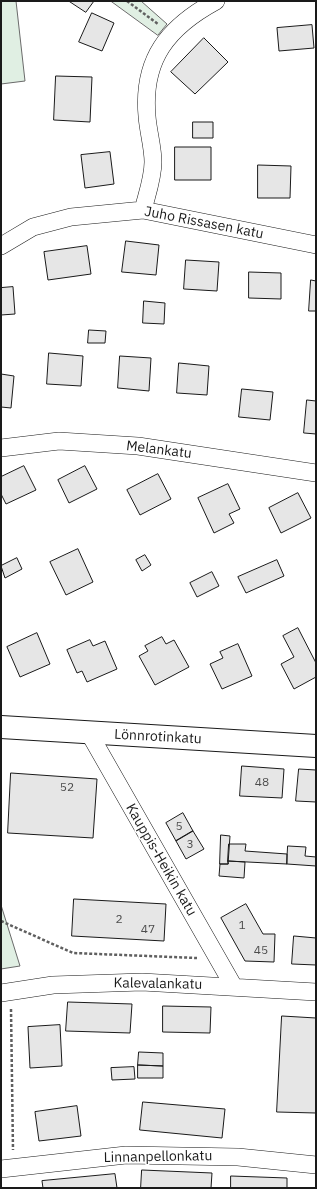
<!DOCTYPE html>
<meta charset="utf-8">
<style>
body{margin:0}
#map{position:relative;width:317px;height:1189px;overflow:hidden;background:#fff;font-family:"IBM Plex Sans",sans-serif}
canvas{display:block}
.frame{position:absolute;inset:0;border:2px solid #1a1a1a;pointer-events:none}
</style>
<div id="map">
<canvas width="317" height="1189"></canvas>
<div class="frame"></div>
</div>
<script>
const ctx = document.querySelector('canvas').getContext('2d');
ctx.lineJoin = 'round';
function fill(path, color) { ctx.fillStyle = color; ctx.fill(path, 'evenodd'); }
function strokePath(path, color, width, dash) { ctx.strokeStyle = color; ctx.lineWidth = width; ctx.lineCap = dash ? 'butt' : 'round'; ctx.setLineDash(dash || []); ctx.stroke(path); }
function label(font, color, halo, rows, align = 'center') {
  ctx.font = font + ' "IBM Plex Sans",sans-serif'; ctx.lineWidth = 3; ctx.setLineDash([]); ctx.textBaseline = 'middle'; ctx.strokeStyle = halo; ctx.fillStyle = color; for (const [text, x, y, turn = 0] of rows) {
    ctx.save(); ctx.translate(x, y); ctx.rotate((+turn || 0) * Math.PI / 180); ctx.textAlign = isNaN(turn) ? turn : align; if (halo) ctx.strokeText(text, 0, 0); ctx.fillText(text, 0, 0); ctx.restore();
  }
}
const green = new Path2D(`
 M1 1H16L25 81 1 84Z
 M111 1H141L167 24 158 35Z
 M1 905 20 966 1 969Z`);
fill(green, '#e0efe3');
strokePath(green, '#6a6a6a', 1);
const building = new Path2D(`
 M69 1H94L86 12Z
 M92 13 114 23 102 51 79 42Z
 M312 25 314 48 279 51 277 28Z
 M204 38 228 62 195 94 171 72Z
 M56 76 92 77 90 122 54 120Z
 M193 122H213V138H193Z
 M175 147H211V180H175Z
 M110 152 114 184 85 188 81 155Z
 M258 165 291 166 290 198H258Z
 M126 241 159 245 156 275 122 272Z
 M87 246 91 274 48 280 44 252Z
 M186 260 219 262 217 291 184 289Z
 M249 272 281 273V299L249 298Z
 M311 280 316 281V311H309Z
 M13 287 15 314 1 315V288Z
 M144 301 165 303 164 324 143 323Z
 M89 330 106 331 105 343H88Z
 M49 353 83 356 81 386 47 384Z
 M120 356 151 358 149 391 118 388Z
 M179 363 209 366 207 395 177 393Z
 M1 374 14 376 11 408 1 407Z
 M242 389 273 392 270 420 239 417Z
 M307 400 316 401V434L304 433Z
 M24 466 36 490 6 504 1 494V477Z
 M85 466 97 489 69 503 58 480Z
 M158 474 171 499 140 515 127 490Z
 M228 484 240 509 229 514 234 523 214 533 198 498Z
 M298 493 311 518 281 533 269 508Z
 M78 549 93 582 66 595 50 562Z
 M145 555 151 565 142 571 136 560Z
 M17 558 22 569 5 578 1 566Z
 M277 560 284 576 246 593 238 577Z
 M212 572 219 586 197 597 190 583Z
 M298 628 316 663V677L294 689 281 664 294 657 283 636Z
 M37 633 50 664 20 677 7 647Z
 M162 637 166 644 174 640 189 667 155 685 139 656 148 651 145 646Z
 M90 640 93 646 105 641 117 669 87 682 82 671 77 673 67 650Z
 M238 644 252 676 222 689 210 664 223 658 220 652Z
 M242 766 284 769 282 798 240 796Z
 M299 769 316 770V802L296 801Z
 M11 773 97 779 93 838 8 833Z
 M183 813 193 831 176 841 166 823Z
 M193 831 204 849 186 859 176 841Z
 M221 835 230 836 228 864H220Z
 M229 844H246L245 851 287 854V864L228 861Z
 M288 846 306 847 305 856 316 857V866L287 864Z
 M228 861 245 862 244 878 219 876 220 864H228Z
 M74 899 166 904 164 941 72 936Z
 M246 904 263 934H275L274 962 245 961 221 918Z
 M294 936 316 938V965L292 964Z
 M68 1002 132 1004 130 1033 66 1031Z
 M163 1006 211 1007 210 1033 163 1032Z
 M282 1016 316 1018V1113L277 1112Z
 M60 1025 62 1066 30 1068 28 1027Z
 M139 1052 163 1053V1066L138 1065Z
 M138 1065 163 1066V1078H138Z
 M134 1067 135 1079 112 1080 111 1068Z
 M143 1102 225 1109 222 1138 140 1130Z
 M77 1106 81 1136 39 1141 35 1112Z
 M142 1170 212 1173 211 1188H141Z
 M115 1174 117 1188H43L42 1181Z
 M231 1176 287 1178V1188H231Z`);
fill(building, '#e6e6e6');
strokePath(building, '#1a1a1a', 1);
const minor = new Path2D(`
 M143 210C147 194 153 178 153 162 153 147 148 131 147 116 142 59 168 27 216 1
 M1 246 33 227 71 217 143 210 316 245
 M1 448 59 441 138 446 316 473
 M89 733 234 987
 M1 993 53 985 142 982 316 992
 M1 1169 126 1155 238 1157 316 1165`);
const tertiary = new Path2D(`
 M1 727 316 746`);
strokePath(minor, '#1a1a1a', 18);
strokePath(tertiary, '#1a1a1a', 24);
strokePath(new Path2D(`
 M127 1 158 24
 M1 921 73 953 197 958
 M11 1009 13 1150`), '#5f5f5f', 2.5, [3, 2]);
strokePath(minor, '#fff', 17);
strokePath(tertiary, '#fff', 22);
label('12px', '#4d4d4d', null, [
 ["48",262,783],
 ["52",67,788],
 ["5",179,827],
 ["3",190,845],
 ["2",119,920],
 ["1",242,926],
 ["47",148,930],
 ["45",261,951]
]);
label('14px', '#1a1a1a', '#fff', [
 ["Juho Rissasen katu",204,223,11],
 ["Melankatu",159,450,7],
 ["Lönnrotinkatu",158,737,3],
 ["Kauppis-Heikin katu",161,860,60],
 ["Kalevalankatu",158,984,1],
 ["Linnanpellonkatu",158,1157,-1]
]);
</script>
